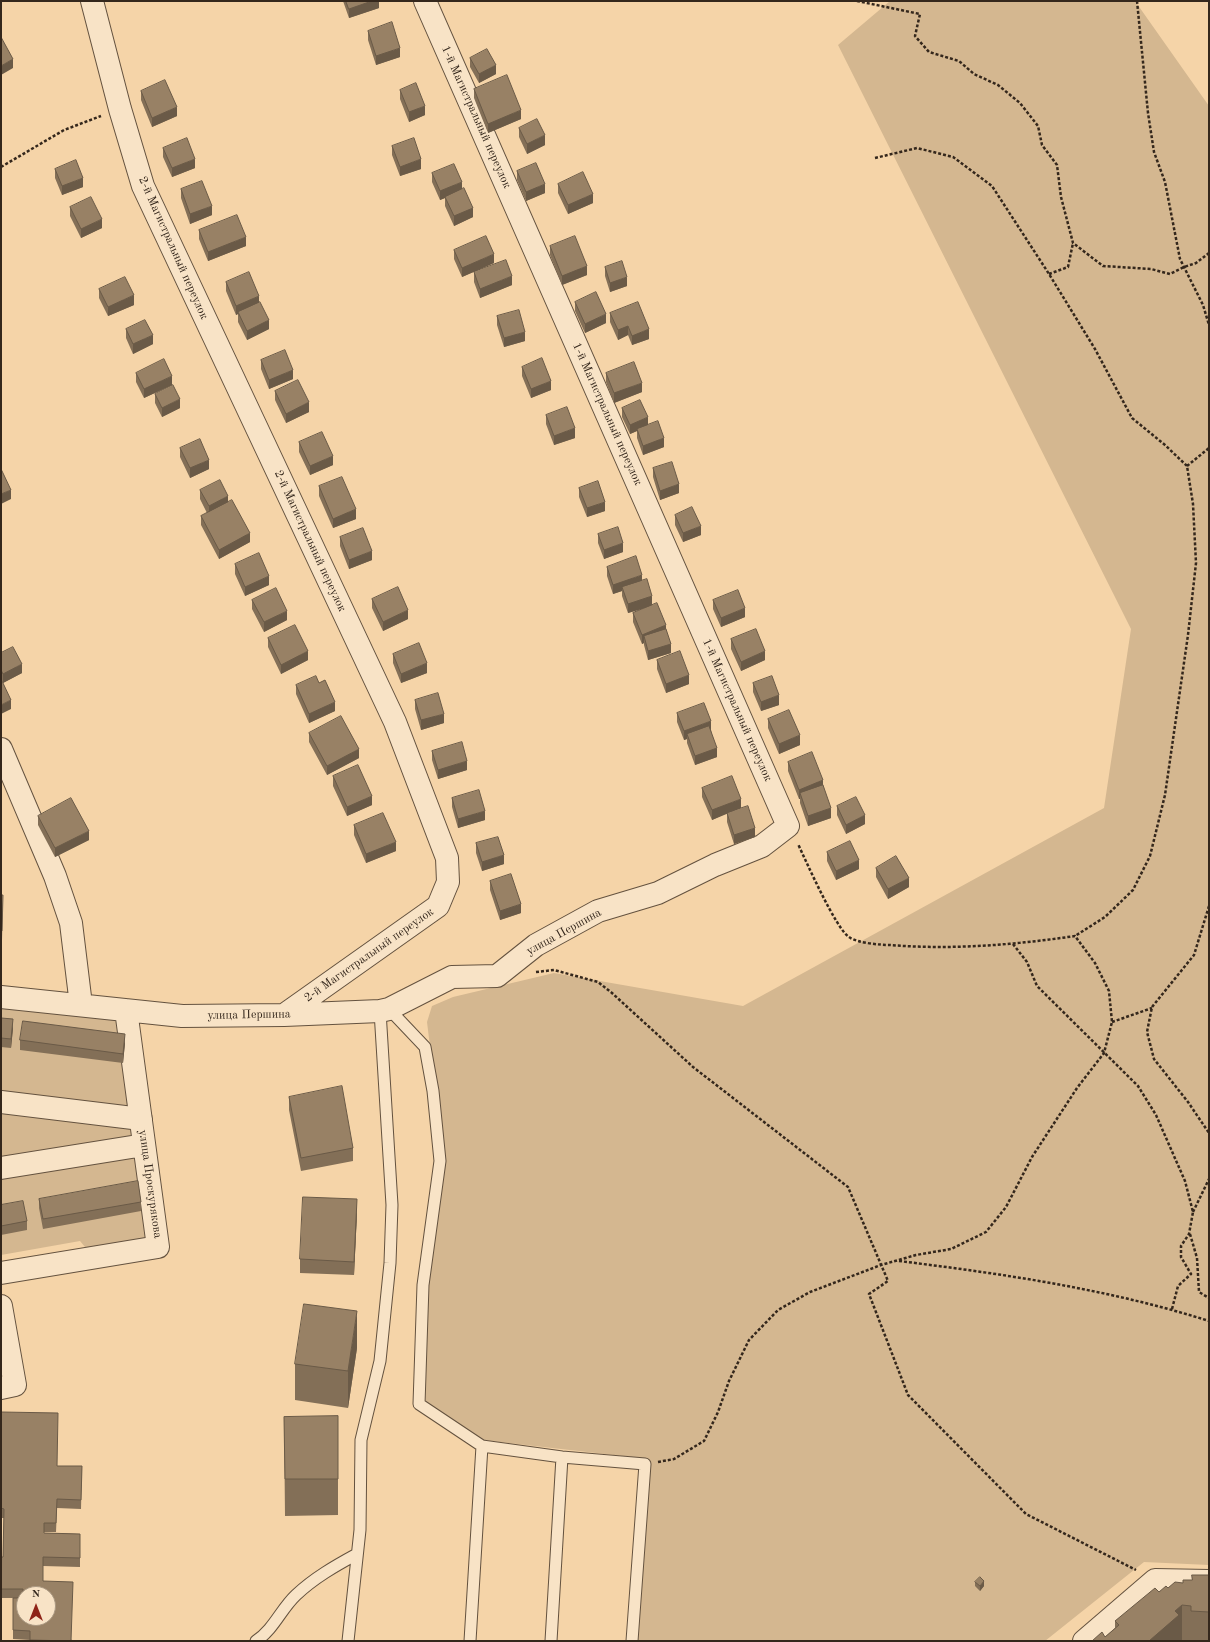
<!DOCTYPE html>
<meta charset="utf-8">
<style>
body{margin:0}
#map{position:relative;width:1210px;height:1642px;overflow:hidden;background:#f5d4a8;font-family:"Old Standard TT",serif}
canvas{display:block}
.frame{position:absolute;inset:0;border:2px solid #34271c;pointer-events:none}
.north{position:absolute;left:16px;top:1586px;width:40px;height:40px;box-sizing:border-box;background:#f8e3c6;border:1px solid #aa9882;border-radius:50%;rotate:0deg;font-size:11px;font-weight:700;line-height:16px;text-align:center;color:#34271c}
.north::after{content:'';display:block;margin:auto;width:14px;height:18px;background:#8f2418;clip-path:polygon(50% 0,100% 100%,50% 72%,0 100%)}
</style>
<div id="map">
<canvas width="1210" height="1642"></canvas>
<div class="frame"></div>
<div class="north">N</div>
</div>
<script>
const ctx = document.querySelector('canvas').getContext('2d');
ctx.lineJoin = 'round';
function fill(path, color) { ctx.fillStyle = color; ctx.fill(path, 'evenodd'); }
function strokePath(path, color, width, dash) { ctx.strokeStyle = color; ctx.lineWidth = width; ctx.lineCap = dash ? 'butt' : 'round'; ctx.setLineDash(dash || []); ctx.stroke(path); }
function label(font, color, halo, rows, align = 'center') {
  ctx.font = font + ' "Old Standard TT",serif'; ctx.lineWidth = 4; ctx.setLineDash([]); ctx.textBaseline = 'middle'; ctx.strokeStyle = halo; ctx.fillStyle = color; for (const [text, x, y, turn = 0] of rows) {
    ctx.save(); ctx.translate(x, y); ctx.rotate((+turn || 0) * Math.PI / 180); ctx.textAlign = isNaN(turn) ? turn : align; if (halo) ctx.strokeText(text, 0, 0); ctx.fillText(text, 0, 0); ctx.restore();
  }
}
fill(new Path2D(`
 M890 1H1135L1209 106V1565L1144 1562 1045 1641H636L649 1459 482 1440 425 1404 428 1286 444 1160 427 1022 432 1006 453 997 554 973 743 1006 1104 808 1131 629 838 45Z
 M1 1002 122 1015 136 1114 1 1098Z
 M1 1108 137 1125 139 1140 1 1161Z
 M141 1151 152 1242 90 1253 80 1241 1 1255V1172Z`), '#d4b790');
const service = new Path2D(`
 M389 1009 425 1047 433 1091 440 1161 423 1285 419 1404 482 1446 562 1457 645 1464 632 1641
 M256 1641C274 1629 281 1609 296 1595 314 1578 335 1566 357 1554
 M348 1641 360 1530 361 1440 380 1361 390 1263 392 1205 380 1011
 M470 1641 482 1446
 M551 1641 562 1457`);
const minor = new Path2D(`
 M92 1 120 109 143 186 395 722 447 858 448 882 438 906 284 1015
 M1 749 55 876 71 923 81 1005
 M1 997 182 1016 284 1015 380 1011 389 1009 452 977 497 976 536 945 598 911 658 893 715 865 762 846 788 826 425 1
 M1 1102 141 1119
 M1 1168 144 1145
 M1 1273 158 1247 126 1010
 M1 1306 15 1385 1 1388
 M1084 1641 1155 1580 1209 1581`);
strokePath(service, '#64523f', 13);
strokePath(minor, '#64523f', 24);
strokePath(new Path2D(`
 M857 1 920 14 915 36 929 52 959 61 974 74 998 85 1020 103 1038 126 1042 145 1057 165 1061 197 1073 243 1103 266 1151 269 1170 274 1184 267 1196 263 1209 253
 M1137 1 1148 113 1154 152 1165 182 1180 259 1203 305 1209 325
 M875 158 917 148 953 157 992 186 1049 274 1095 349 1132 418 1165 445 1187 466 1193 504 1196 563 1188 635 1165 795 1150 856 1133 890 1105 917 1075 936
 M1 167 64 130 101 116
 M1049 274 1068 267 1073 243
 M1187 466 1209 448
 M1209 906 1194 955 1152 1007 1147 1032 1154 1059 1188 1102 1209 1133
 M1013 944 1027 962 1037 986 1138 1086 1156 1115 1185 1181 1193 1212 1189 1234 1181 1246V1257L1191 1274 1178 1286 1172 1309
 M536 972 554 970 598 982 612 993 693 1067 848 1187 888 1281 869 1294 908 1395 1026 1514 1136 1570
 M1112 1022 1152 1008
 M1193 1212 1209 1179
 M1190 1234 1197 1258 1199 1292 1209 1298
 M899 1261C1004 1274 1108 1289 1209 1321
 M658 1462 674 1459 704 1441 718 1412 729 1381 749 1340 778 1310 810 1292 881 1265 916 1255 951 1249 986 1232 1006 1207 1032 1157 1077 1088 1104 1053 1112 1022 1109 991 1095 963 1075 936C1014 945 951 950 890 945 880 945 857 943 849 937 836 929 806 861 798 844`), '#34271c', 2.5, [3, 2]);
strokePath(service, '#f8e3c6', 11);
strokePath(minor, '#f8e3c6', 22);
fill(new Path2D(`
 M343 1H379V8L349 18Z
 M368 31 400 57 376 65 368 40Z
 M470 58 496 74 479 83 470 67Z
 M474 89 521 119 488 133 474 98Z
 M400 90 425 115 409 122 400 99Z
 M141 91 177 116 152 127 141 100Z
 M519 128 545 145 527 154 519 137Z
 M392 146 421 169 400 176 392 155Z
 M163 148 195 168 172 177 163 157Z
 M55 169 83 187 62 195 55 178Z
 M517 171 545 193 526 201 517 180Z
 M432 173 462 189 473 217 454 226 445 206V198L440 200 432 182Z
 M558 184 593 203 568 214 558 193Z
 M181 189 212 215 190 224 181 198Z
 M70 207 102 228 81 238 70 216Z
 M199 230 246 246 208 261 199 239Z
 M550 246 587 275 562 285 550 255Z
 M454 250 494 263 462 277 454 259Z
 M605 267 627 286 610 292 605 276Z
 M474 272 512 285 480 298 474 282Z
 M226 282 259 302 269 329 247 340 238 322V314L236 315 226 291Z
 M99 289 134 305 108 316 99 298Z
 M575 302 606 323 585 333 575 311Z
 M610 313 649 339 632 345 628 335 618 340 610 322Z
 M497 316 525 341 504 347 497 325Z
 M126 329 153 344 133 354 126 338Z
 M261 360 293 379 269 389 261 369Z
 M522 367 551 390 531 398 522 376Z
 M136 373 172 385 144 398 136 382Z
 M606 373 642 392 614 403 606 382Z
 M275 391 309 412 286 423 275 400Z
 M155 394 180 408 162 417 155 403Z
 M622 408 648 425 664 447 643 455 637 438V431L630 434 622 417Z
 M546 415 575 438 554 445 546 424Z
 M299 442 333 465 310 475 299 452Z
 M180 448 209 469 190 478 180 457Z
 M653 468 679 493 660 500 653 477Z
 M319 486 356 519 333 528 319 496Z
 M579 488 605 511 587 517 579 497Z
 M200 490 228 502 250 542 219 559 201 525V516L207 513 200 499Z
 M675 515 701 535 683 542 675 525Z
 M598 534 623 552 604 559 598 543Z
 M340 537 372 560 349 569 340 546Z
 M235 564 269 585 245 596 235 574Z
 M607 567 642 581 652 605 666 629 671 653 648 660 644 645V643L642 644 633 622V613L647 607 628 613 622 596V591L613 594 607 576Z
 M372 599 408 619 383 631 372 608Z
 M252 600 287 620 264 632 252 609Z
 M713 600 745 617 721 627 713 609Z
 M268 638 308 660 281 674 268 647Z
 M731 639 765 660 741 671 731 649Z
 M1 653 22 673 3 683 1 679Z
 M393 654 427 673 401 683 393 663Z
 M657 660 689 684 666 693 657 669Z
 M753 683 779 705 761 711 753 692Z
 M296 685 335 711 309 723 296 694Z
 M415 700 444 723 421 730 415 709Z
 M677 713 711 730 717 757 695 765 687 743V739L684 740 677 722Z
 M768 719 800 745 779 754 768 728Z
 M309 733 359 758 327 775 309 742Z
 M432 751 467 770 438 779 432 760Z
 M788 762 823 785 831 818 808 826 800 803V799H799L788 771Z
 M333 776 372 805 347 816 333 786Z
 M702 788 741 808 734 810 755 837 734 844 727 822V813L712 820 702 797Z
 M452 798 485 820 458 828 452 807Z
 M837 806 865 824 846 834 837 815Z
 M38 816 89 840 55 857 38 825Z
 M354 825 396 851 366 863 354 835Z
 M476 843 504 864 482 871 476 853Z
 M827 852 859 869 836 880 827 861Z
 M876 868 909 887 888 899 876 877Z
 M490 881 521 913 500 920 490 890Z
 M1 895 3 905 2 940H1Z
 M1 1018 13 1028 11 1048 1 1047Z
 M20 1040 125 1043 123 1063 20 1050Z
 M289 1097 353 1148V1161L301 1171 289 1110Z
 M39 1199 141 1202V1211L43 1229 39 1208Z
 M1 1205 27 1221V1230L1 1235Z
 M357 1213 354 1275 300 1273V1259Z
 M357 1348 348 1408 295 1400V1364Z
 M1 1412 57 1466H82L81 1509 57 1508 56 1532H44V1533L80 1534V1567L43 1566V1581L72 1641H30V1640L13 1639V1598H23H1V1557H3L4 1518H1Z
 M338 1416V1515L285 1516 284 1417Z
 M1209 1575V1641H1092L1105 1637 1115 1628V1621L1159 1592 1183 1583Z
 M975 1582 984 1586 980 1591 975 1586Z`), '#836f57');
fill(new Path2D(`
 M372 1H379V8L349 18V9Z
 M400 48V57L376 65V56Z
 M13 59V68L1 75V66Z
 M496 65V74L479 83V74Z
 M425 106V115L409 122V112Z
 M177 107V116L152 127V118Z
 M521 110V119L488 133V124Z
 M545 135V145L527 154V144Z
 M195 159V168L172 177V168Z
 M421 159V169L400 176V167Z
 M83 178V187L62 195V186Z
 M462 182V192L445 197V198L440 200V191Z
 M545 184V193L526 201V192Z
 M593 194V203L568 214V205Z
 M212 206V215L190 224V214Z
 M473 208V217L454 226V216Z
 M102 219V228L81 238V229Z
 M246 237V246L208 261V252Z
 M494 254V263L462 277V268Z
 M587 266V275L562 285V276Z
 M512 276V285L480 298V289Z
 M627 277V286L610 292V283Z
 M134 295V305L108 316V307Z
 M259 296V305L238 312V314L236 315V306Z
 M606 314V323L585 333V324Z
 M269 320V329L247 340V331Z
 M628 326V335L618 340V330Z
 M649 329V339L632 345V336Z
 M525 332V341L504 347V338Z
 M153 335V344L133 354V344Z
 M293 370V379L269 389V380Z
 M172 376V385L144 398V389Z
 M551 381V390L531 398V389Z
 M642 383V392L614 403V393Z
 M180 399V408L162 417V408Z
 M309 402V412L286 423V414Z
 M648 417V426L637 429V431L630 434V425Z
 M575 428V438L554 445V436Z
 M664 438V447L643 455V446Z
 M333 456V465L310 475V466Z
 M209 460V469L190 478V468Z
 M679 484V493L660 500V491Z
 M11 490V499L1 504V494Z
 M228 496V505L209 515V506Z
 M605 502V511L587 517V508Z
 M356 509V519L333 528V519Z
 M701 526V535L683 542V533Z
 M250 533V542L219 559V550Z
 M623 543V552L604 559V550Z
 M372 551V560L349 569V560Z
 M642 575V584L622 587V591L613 594V585Z
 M269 576V585L245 596V587Z
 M652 596V606L628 613V604Z
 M745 608V617L721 627V618Z
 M408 610V619L383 631V622Z
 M287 611V620L264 632V622Z
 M666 625V634L644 636V643L642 644V635Z
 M671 644V653L648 660V651Z
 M308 651V660L281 674V665Z
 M765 651V660L741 671V662Z
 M427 663V673L401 683V674Z
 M22 664V673L3 683V674Z
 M689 675V684L666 693V684Z
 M779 695V705L761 711V702Z
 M11 700V709L1 714V705Z
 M335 702V711L309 723V714Z
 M444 714V723L421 730V720Z
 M711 721V730L687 734V739L684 740V731Z
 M800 735V745L779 754V744Z
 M717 748V757L695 765V756Z
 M359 749V758L327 775V766Z
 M467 761V770L438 779V770Z
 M823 780V789L800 793V799H799V790Z
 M372 796V805L347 816V807Z
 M741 799V808L712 820V810Z
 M831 808V818L808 826V816Z
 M485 811V820L458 828V819Z
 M865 815V824L846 834V825Z
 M755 828V837L734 844V835Z
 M89 831V840L55 857V848Z
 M396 842V851L366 863V854Z
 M504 855V864L482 871V862Z
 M859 860V869L836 880V871Z
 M909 878V887L888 899V889Z
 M521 904V913L500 920V911Z
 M13 1019V1028L11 1048V1039Z
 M125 1034V1043L123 1063V1054Z
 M357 1199V1213L354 1275V1262Z
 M357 1311V1348L348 1408V1371Z
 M984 1581V1586L980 1591V1586Z
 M1182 1605V1641H1149L1175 1611Z`), '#6a5a47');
const building = new Path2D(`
 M346 1H372L349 9Z
 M392 22 400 48 376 56 368 31Z
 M1 37 13 59 1 66Z
 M487 49 496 65 479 74 470 58Z
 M507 75 521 110 488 124 474 89Z
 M165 80 177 107 152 118 141 91Z
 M416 83 425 106 409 112 400 90Z
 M537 119 545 135 527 144 519 128Z
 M187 138 195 159 172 168 163 148Z
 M414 138 421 159 400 167 392 146Z
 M76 160 83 178 62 186 55 169Z
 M536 163 545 184 526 192 517 171Z
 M454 164 462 182 440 191 432 173Z
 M583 172 593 194 568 205 558 184Z
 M202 181 212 206 190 214 181 189Z
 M464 188 473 208 454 216 445 197Z
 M91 197 102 219 81 229 70 207Z
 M237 215 246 237 208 252 199 230Z
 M486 236 494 254 462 268 454 250Z
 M575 236 587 266 562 276 550 246Z
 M506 260 512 276 480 289 474 272Z
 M622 261 627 277 610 283 605 267Z
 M249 272 259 296 236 306 226 282Z
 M125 277 134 295 108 307 99 289Z
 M596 292 606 314 585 324 575 302Z
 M260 302 269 320 247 331 238 312Z
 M638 302 649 329 632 336 628 326 618 330 610 313Z
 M519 310 525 332 504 338 497 316Z
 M145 320 153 335 133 344 126 329Z
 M285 350 293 370 269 380 261 360Z
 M542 358 551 381 531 389 522 367Z
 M164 359 172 376 144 389 136 373Z
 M634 362 642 383 614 393 606 373Z
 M298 380 309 402 286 414 275 391Z
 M173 385 180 399 162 408 155 394Z
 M640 400 648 417 630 425 622 408Z
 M567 407 575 428 554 436 546 415Z
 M658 421 664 438 643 446 637 429Z
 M322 432 333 456 310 466 299 442Z
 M200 439 209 460 190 468 180 448Z
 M672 462 679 484 660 491 653 468Z
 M2 471 11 490 1 494V472Z
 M342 477 356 509 333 519 319 486Z
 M220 480 228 496 209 506 200 490Z
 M598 481 605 502 587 508 579 488Z
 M232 500 250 533 219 550 201 516Z
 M692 507 701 526 683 533 675 515Z
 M618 527 623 543 604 550 598 534Z
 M363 528 372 551 349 560 340 537Z
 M259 553 269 576 245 587 235 564Z
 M636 556 642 575 613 585 607 567Z
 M647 579 652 596 628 604 622 587Z
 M398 587 408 610 383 622 372 599Z
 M276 588 287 611 264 622 252 600Z
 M738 590 745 608 721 618 713 600Z
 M657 603 666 625 642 635 633 613Z
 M295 625 308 651 281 665 268 638Z
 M666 629 671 644 648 651 644 636Z
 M756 629 765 651 741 662 731 639Z
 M419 643 427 663 401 674 393 654Z
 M13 647 22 664 3 674 1 670V653Z
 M680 651 689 675 666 684 657 660Z
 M316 676 319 683 325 680 335 702 309 714 296 685Z
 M772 676 779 695 761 702 753 683Z
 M1 681H2L11 700 1 705Z
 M438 693 444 714 421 720 415 700Z
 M704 703 711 721 684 731 677 713Z
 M789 710 800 735 779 744 768 719Z
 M341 716 359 749 327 766 309 733Z
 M709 726 717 748 695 756 687 734Z
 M462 742 467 761 438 770 432 751Z
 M812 752 823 780 799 790 788 762Z
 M358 765 372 796 347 807 333 776Z
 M732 776 741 799 712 810 702 788Z
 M823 785 831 808 808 816 800 793Z
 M479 790 485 811 458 819 452 798Z
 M856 797 865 815 846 825 837 806Z
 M71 798 89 831 55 848 38 816Z
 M748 806 755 828 734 835 727 813Z
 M383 813 396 842 366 854 354 825Z
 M498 837 504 855 482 862 476 843Z
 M850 841 859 860 836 871 827 852Z
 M896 856 909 878 888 889 876 868Z
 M511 874 521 904 500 911 490 881Z
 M1 895H3L2 931H1Z
 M1 1018 13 1019 11 1039 1 1038Z
 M23 1021 125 1034 123 1054 20 1040Z
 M342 1086 353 1148 301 1158 289 1097Z
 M138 1181 141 1202 43 1219 39 1199Z
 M303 1197 357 1199 354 1262 300 1259Z
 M23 1201 27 1221 1 1226V1205Z
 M304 1304 357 1311 348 1371 295 1364Z
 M1 1412 58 1413 57 1466H82L81 1500 57 1499 56 1523H44V1533L80 1534V1558L43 1557V1581L73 1582 71 1641 30 1640V1631L13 1630V1598H23V1589H1V1557H3L4 1509 1 1508ZM24 1594H48V1618H24Z
 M338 1416V1479H285L284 1417Z
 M1192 1575H1209V1612L1191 1611V1606L1182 1605 1175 1611 1179 1615 1149 1641H1092L1102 1632 1105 1637 1119 1625 1115 1621 1155 1588 1159 1592 1166 1586 1168 1588 1175 1582 1183 1583V1580H1192Z
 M980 1577 984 1581 980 1586 975 1582Z`);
fill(building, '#988165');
strokePath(building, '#6a5a47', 1);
label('12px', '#34271c', '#f8e3c6', [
 ["1-й Магистральный переулок",476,117,66],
 ["2-й Магистральный переулок",173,248,66],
 ["1-й Магистральный переулок",607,414,66],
 ["2-й Магистральный переулок",310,541,65],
 ["1-й Магистральный переулок",737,710,66],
 ["улица Першина",564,932,-29],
 ["2-й Магистральный переулок",369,955,-35],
 ["улица Першина",249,1015,-1],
 ["улица Проскурякова",150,1184,82]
]);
</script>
